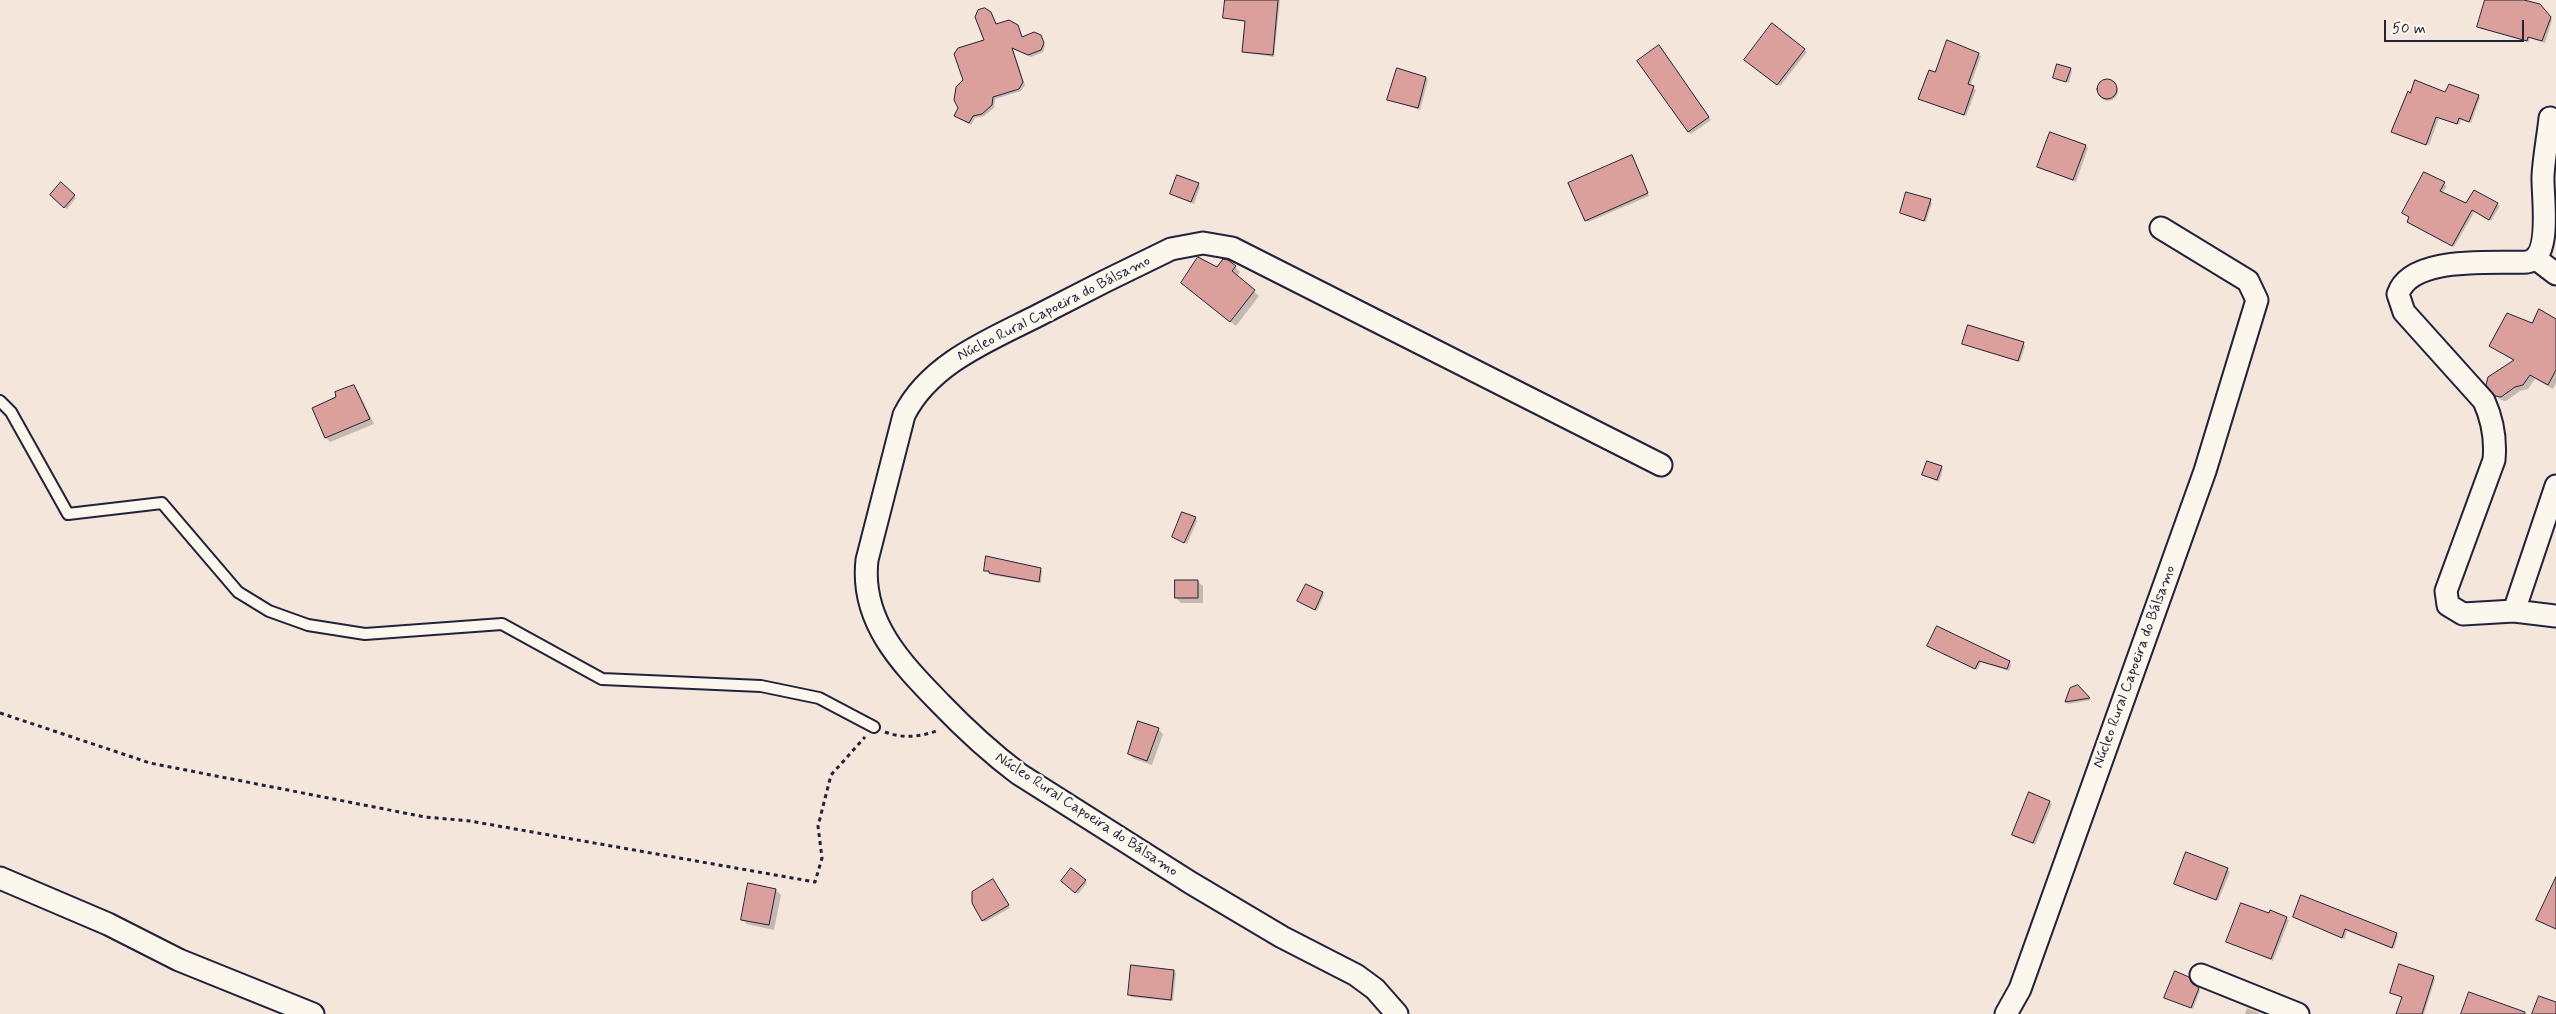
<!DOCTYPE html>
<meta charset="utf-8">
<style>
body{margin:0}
#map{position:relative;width:2556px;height:1014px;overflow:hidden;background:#f5e6dc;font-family:Mynerve,sans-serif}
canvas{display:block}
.scale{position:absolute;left:2384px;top:20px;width:140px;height:22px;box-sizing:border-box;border:2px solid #22223b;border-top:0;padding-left:6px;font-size:15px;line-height:18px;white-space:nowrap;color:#22223b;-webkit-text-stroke:4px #fbf7ec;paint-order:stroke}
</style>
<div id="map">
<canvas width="2556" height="1014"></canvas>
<div class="scale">50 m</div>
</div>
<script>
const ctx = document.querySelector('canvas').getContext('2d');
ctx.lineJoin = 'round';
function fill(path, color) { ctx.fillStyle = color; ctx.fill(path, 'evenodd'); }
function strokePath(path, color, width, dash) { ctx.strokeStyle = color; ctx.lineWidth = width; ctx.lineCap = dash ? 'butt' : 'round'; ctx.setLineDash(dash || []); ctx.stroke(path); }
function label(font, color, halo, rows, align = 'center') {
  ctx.font = font + ' Mynerve,sans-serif'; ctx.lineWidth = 5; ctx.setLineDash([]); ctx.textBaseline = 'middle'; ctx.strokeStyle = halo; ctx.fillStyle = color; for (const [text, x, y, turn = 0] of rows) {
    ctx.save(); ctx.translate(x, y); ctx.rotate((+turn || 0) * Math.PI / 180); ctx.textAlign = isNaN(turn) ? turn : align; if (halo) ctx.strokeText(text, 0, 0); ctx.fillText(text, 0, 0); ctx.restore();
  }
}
fill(new Path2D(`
 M1226 0H1280L1274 57 1246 53 1243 51 1246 22 1225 18Z
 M2486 0H2520L2539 6 2552 20 2545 43 2530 38 2529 42 2480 28 2478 26Z
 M991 13 997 25 1017 26 1023 38 1040 36 1045 46 1043 52 1031 57 1013 49 1025 85 1021 91 995 99 994 108 984 116 975 118 971 125 958 118 964 81 986 41Z
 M1773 25 1807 52 1780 86 1748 62Z
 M1948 42 1981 56 1970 86 1976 90 1966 116 1920 98 1935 74Z
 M1661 49 1711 120 1691 134 1688 132Z
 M2070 69 2072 71 2069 83 2054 77Z
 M1426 78 1428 80 1420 110 1388 99Z
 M2098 91a10 10 0 1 1 20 0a10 10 0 1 1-20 0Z
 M2446 93 2478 96 2480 98 2471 123 2461 120 2459 125 2439 118 2429 145 2393 132Z
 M2086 146 2088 148 2076 182 2039 167Z
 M1634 159 1649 196 1588 222 1586 220Z
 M2425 173 2447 186 2442 193 2467 204H2497L2500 206 2491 221 2475 211 2454 247 2410 224 2408 222 2410 218 2404 213Z
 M61 184 76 198 67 209 51 195Z
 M1198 184 1200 187 1194 204 1171 194Z
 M1930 201 1932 203 1926 222 1902 213Z
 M1223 261 1235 267 1240 272 1237 277 1259 296 1236 326 1182 283 1217 269Z
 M2556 320V383L2553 389 2535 379 2528 389 2520 391 2506 401 2501 400 2496 395 2515 361 2490 346 2532 325Z
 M1964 343H2023L2025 346 2020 362Z
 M353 387 358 391 374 424 330 442 326 438Z
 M1941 467 1943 469 1939 482 1923 475Z
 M1195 518 1197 521 1187 544 1173 537Z
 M987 558 1040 569 1042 571 1041 583 992 575 985 570Z
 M1197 581 1203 586V603H1181L1176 598Z
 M1322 593 1324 595 1317 611 1298 601Z
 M1931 648 2009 662 2011 665 2009 671 1981 662 1977 670Z
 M2078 687 2091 700 2068 704 2066 702 2071 689Z
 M1158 729 1163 734 1152 765 1134 759 1129 754Z
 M2049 802 2052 804 2035 845 2013 834Z
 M2227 869 2230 872 2218 901 2175 884Z
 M1085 881 1087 883 1078 894 1064 883Z
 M995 883 1010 908 985 922 983 920Z
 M776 890 781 895 774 930 747 924 742 919Z
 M2269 915 2289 920 2273 961 2227 941Z
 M2294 917 2396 934 2398 936 2394 949 2347 931 2345 939Z
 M1174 971 1176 973 1173 1001 1131 997 1129 994Z
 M2433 977 2435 979 2424 1014H2397L2403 998 2391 992Z
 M2198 989 2200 991 2193 1009 2166 997Z
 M2247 1008 2261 1014H2245Z`), '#0003');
const building = new Path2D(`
 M1225 0H1278L1273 55 1242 52 1245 21 1223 18Z
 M2485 0H2524L2540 4 2551 17 2542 41 2528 37 2527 41 2477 27Z
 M985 8 991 12 996 24 1009 20 1018 25 1022 37 1034 32 1041 35 1044 43 1041 50 1028 55 1012 48 1023 82 1019 89 993 97 992 105 982 114 973 116 969 123 954 116 958 108 954 100 956 87 963 80 954 54 958 48 984 40 975 17 978 10Z
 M1772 23 1805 49 1777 85 1744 60Z
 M1947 40 1979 53 1968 84 1974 86 1964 115 1918 99 1929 70 1935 72Z
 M1659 45 1709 117 1688 132 1637 61Z
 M2057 64 2071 68 2066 82 2053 78Z
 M1397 68 1426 77 1418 108 1387 100Z
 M2097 89a10 10 0 1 1 20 0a10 10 0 1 1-20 0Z
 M2415 80 2445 92 2449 84 2479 95 2469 122 2459 118 2457 124 2436 117 2426 145 2391 132 2408 91 2410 93Z
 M2050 132 2086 145 2073 180 2037 167Z
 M1632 155 1648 193 1585 221 1568 183Z
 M2424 172 2445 182 2440 191 2466 203 2474 190 2498 203 2489 220 2472 210 2452 246 2407 222 2409 217 2402 213Z
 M1177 175 1199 183 1191 202 1170 194Z
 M61 182 75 195 64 208 50 195Z
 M1906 192 1931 199 1924 221 1900 213Z
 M1198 257 1217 267 1223 259 1228 260 1236 266 1232 271 1255 290 1230 322 1181 283Z
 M2539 309 2556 319V370L2548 385 2530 375 2523 385 2515 387 2501 397 2495 396 2486 385 2488 377 2514 360 2489 346 2507 313 2532 323Z
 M1968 325 2024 342 2018 361 1962 344Z
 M354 385 370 419 325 438 312 408 336 397 335 392Z
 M1927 461 1942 466 1937 480 1922 475Z
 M1182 512 1196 517 1184 543 1172 537Z
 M986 556 1041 568 1039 582 989 573V571H984Z
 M1175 580H1198V598H1175Z
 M1306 584 1323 592 1315 610 1297 601Z
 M1937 626 2010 661 2007 669 1979 661 1975 669 1927 646Z
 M2078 685 2090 698 2065 702 2070 688Z
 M1138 721 1159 728 1147 761 1128 754Z
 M2029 792 2050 801 2033 843 2012 835Z
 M2186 852 2228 868 2216 900 2174 884Z
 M1071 868 1086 880 1075 893 1061 881Z
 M2556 877V929L2536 920Z
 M993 879 1009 905 982 921 972 903V892Z
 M748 883 776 889 769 925 741 920Z
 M2301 895 2397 933 2392 948 2345 929 2342 938 2293 917Z
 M2241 903 2269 913 2270 910 2287 917 2271 959 2226 942Z
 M2399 964 2434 976 2422 1014H2396L2402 997 2390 993Z
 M1131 965 1174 970 1171 1000 1128 995Z
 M2175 971 2189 977 2192 983 2199 988 2191 1008 2164 998Z
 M2469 992 2525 1012V1014H2461Z
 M2539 996 2556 1002V1014H2532Z`);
fill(building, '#dba09c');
strokePath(building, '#22223b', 1);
const lane = new Path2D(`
 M0 401 11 412 68 514 162 503 238 592 269 611 308 625 365 634 502 624 602 679 761 686 819 698 874 727`);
const street = new Path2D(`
 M2550 118C2548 137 2544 157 2543 176 2542 195 2553 258 2527 262 2492 264 2411 255 2398 294L2404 312 2484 401C2493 421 2496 439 2494 460L2446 591 2448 605 2463 614 2514 611 2556 616
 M2535 258 2556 274
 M2514 611 2556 486
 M0 878 108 924 179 960 313 1014
 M2201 975 2298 1014
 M1397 1014 1375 989 1356 975 1282 937 1191 883 1019 774C991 753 965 729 940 703 901 663 860 621 867 560L904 415C930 363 990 340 1039 315 1083 292 1127 270 1171 249L1203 243 1232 248 1661 465
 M2006 1014 2020 989 2205 471 2257 300 2248 281 2161 228`);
strokePath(lane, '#22223b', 14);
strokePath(street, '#22223b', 25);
strokePath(new Path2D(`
 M0 713 150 763 425 817 470 821 815 882 822 858 818 826 831 775 865 737
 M885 732C904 739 920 737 939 730`), '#22223b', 3, [4, 4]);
strokePath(lane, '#fbf7ec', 10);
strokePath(street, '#fbf7ec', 21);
label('15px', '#22223b', '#fbf7ec', [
 ["Núcleo Rural Capoeira do Bálsamo",1054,309,-27],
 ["Núcleo Rural Capoeira do Bálsamo",2135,667,-70],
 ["Núcleo Rural Capoeira do Bálsamo",1086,815,33]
]);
</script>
